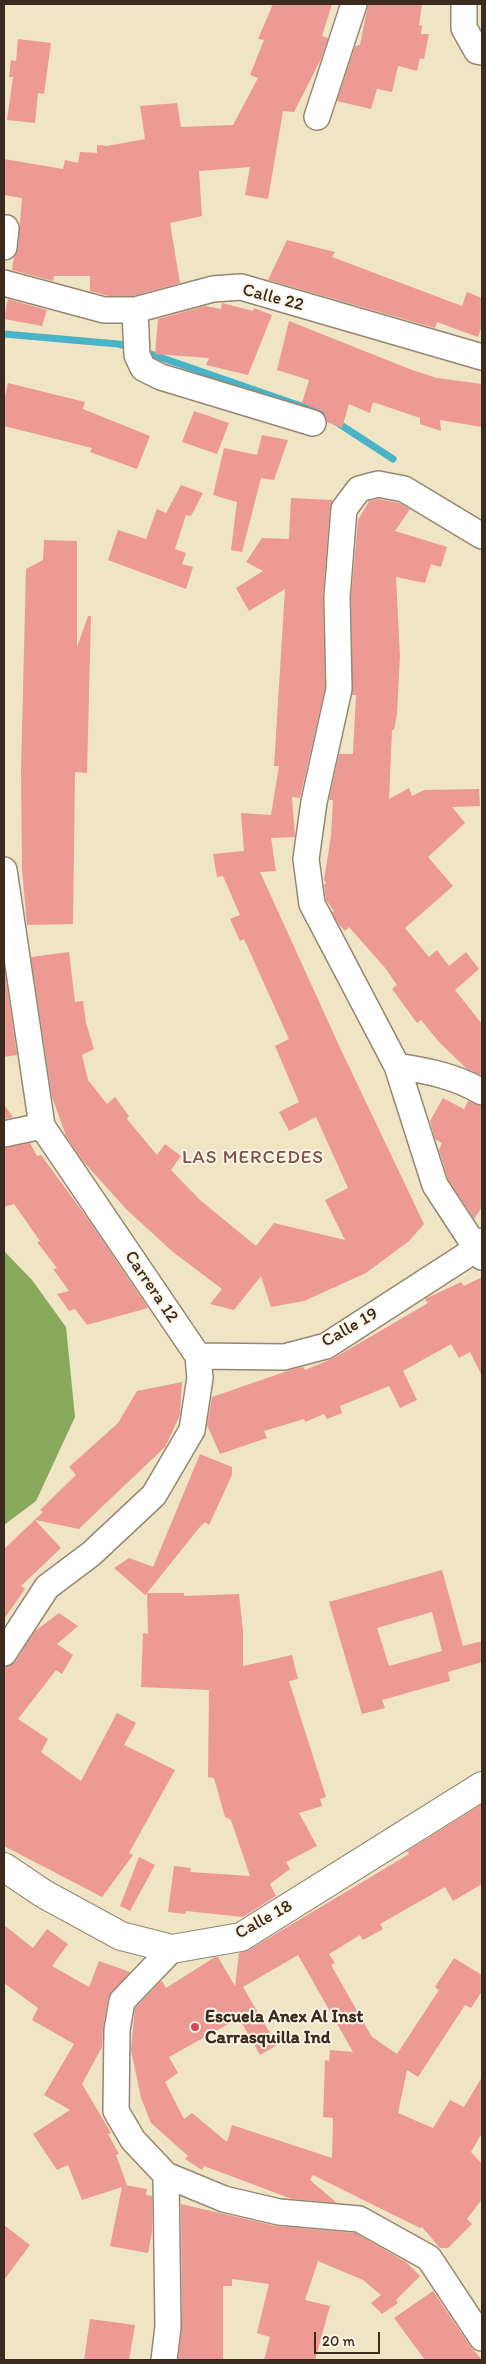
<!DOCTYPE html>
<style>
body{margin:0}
#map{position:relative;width:486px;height:2364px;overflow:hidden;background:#efe4c4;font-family:Itim,sans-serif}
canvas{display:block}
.frame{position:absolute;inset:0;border:5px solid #3b2a1e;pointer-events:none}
.scale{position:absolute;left:314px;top:2332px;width:66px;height:22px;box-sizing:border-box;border:2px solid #3b2a1e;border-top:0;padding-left:6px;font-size:15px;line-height:18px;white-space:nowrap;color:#3b2a1e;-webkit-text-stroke:4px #fcf5e5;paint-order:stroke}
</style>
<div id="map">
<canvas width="486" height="2364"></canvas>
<div class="frame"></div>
<div class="scale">20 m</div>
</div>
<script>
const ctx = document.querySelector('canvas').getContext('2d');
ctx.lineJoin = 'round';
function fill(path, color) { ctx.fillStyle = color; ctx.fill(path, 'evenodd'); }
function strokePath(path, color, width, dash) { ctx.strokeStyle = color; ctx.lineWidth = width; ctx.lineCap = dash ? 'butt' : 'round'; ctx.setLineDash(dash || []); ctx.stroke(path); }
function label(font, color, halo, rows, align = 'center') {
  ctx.font = font + ' Itim,sans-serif'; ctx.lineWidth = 4; ctx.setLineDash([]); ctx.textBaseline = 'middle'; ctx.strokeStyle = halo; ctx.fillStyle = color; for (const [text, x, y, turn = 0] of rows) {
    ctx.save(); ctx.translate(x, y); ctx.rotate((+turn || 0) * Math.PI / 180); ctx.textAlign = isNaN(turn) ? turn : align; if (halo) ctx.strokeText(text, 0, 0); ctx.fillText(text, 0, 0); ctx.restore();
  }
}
fill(new Path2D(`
 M4 1251 32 1280 66 1327 75 1417 36 1501 4 1525Z`), '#88a95c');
strokePath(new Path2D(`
 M4 334 118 344 130 347
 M145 352 324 414 393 459`), '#49b3c7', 7);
fill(new Path2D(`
 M273 4H332L322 36 328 38 321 59 294 112 283 111 268 199 245 195 250 167 199 171 202 216 170 223 180 283 133 296H109L90 291V276H54L53 281 12 270 14 257 18 248 22 198 4 195V159L63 169 65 160 78 163 80 152 97 153V145L107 146 145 139 140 106 177 103 181 127 233 125 258 78 250 75 264 40 258 39Z
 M368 4H422L419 25 422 26 421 34H429L424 59 420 58 417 71 398 66 392 92 377 89 371 109 337 101 355 46 360 45Z
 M18 39 51 43 44 94 38 93 35 123 7 120 13 77H9L11 60 16 61Z
 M287 240 335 252 332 257 462 306 467 292 482 298V326L478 337 437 322 435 328 268 280Z
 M8 299 47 310 42 326 4 319Z
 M222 303 253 311 254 308 272 315 248 375 206 365 209 358 155 354 158 319 205 306 221 309Z
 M289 321 412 370 437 378 482 384V427L440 420 441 431 420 424V418L373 402 370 413 349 404 342 428 327 422 324 412 302 403 309 380 277 370Z
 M8 383 85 402 83 409 150 436 137 469 90 452 92 448 4 426V401Z
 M194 411 229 423 217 454 182 442Z
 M262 435 288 440 274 480 261 478 242 552 231 550 237 502 213 495 224 448 257 455Z
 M181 485 203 493 191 516 186 515 175 549 186 553 182 564 193 567 186 589 108 560 118 530 146 539 157 509 166 513Z
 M291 498 333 500 330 508 323 596 325 688 300 798 292 797 295 837 271 838 276 871 260 872 342 1052 424 1224 409 1241 366 1273 304 1301 271 1307 261 1276 234 1310 210 1304 222 1289 173 1252 127 1210 82 1160 66 1136 52 1097 31 957 69 952 75 1002 83 1001 86 1023 94 1049 82 1055 88 1080 107 1104 115 1097 129 1116 127 1119 157 1155 165 1144 181 1156 171 1170 200 1200 256 1246 274 1223 345 1240 325 1200 348 1188 316 1117 289 1131 279 1112 299 1102 275 1046 289 1039 244 939 240 941 230 919 240 915 223 876 217 877 213 854 244 851 241 813 271 815 279 766H274L285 589 249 611 236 588 263 571 246 562 262 538 289 539Z
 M378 499 399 503 410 509 395 531 447 547 441 567 431 564 425 583 396 577 400 656 397 714 394 730H392L389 799 409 788 412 796 424 790 479 789 480 806 452 807 465 823 428 857 453 886 405 928 429 957 437 950 449 966 466 952 479 969 455 990 482 1024V1076L467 1069 439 1042 421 1020 417 1023 392 989 397 985 386 969 349 927 345 931 338 923 332 912 334 911 326 900 324 885 326 883 324 880 331 836 333 800H329L339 754H353L356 695H352L351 597 358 520 369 501Z
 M44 540 77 541V647L88 616H91L87 773 75 772 73 924 27 925 22 870 21 771 26 569 43 560Z
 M4 966 17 1055 4 1057Z
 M443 1098 464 1109 468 1101 482 1106V1207L474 1219 448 1179 439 1150 442 1143 435 1139 430 1121Z
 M4 1105 13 1117 4 1119Z
 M30 1143 37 1156 41 1155 90 1222 148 1308 87 1325 75 1309 69 1311 57 1294 69 1291 53 1269 57 1268 37 1242 40 1241 14 1204 4 1207V1148Z
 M482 1277V1376L470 1352 459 1358 451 1344 403 1371 417 1400 400 1408 389 1386 340 1406 342 1413 327 1419 324 1414 305 1422 304 1419 264 1431 267 1438 220 1454 207 1425 212 1397 293 1369 303 1367 305 1370 334 1358 428 1303 425 1299 427 1298 461 1282 464 1286Z
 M182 1382 180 1415 165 1447 85 1523 79 1529 35 1520 61 1548 21 1586 25 1589 4 1619V1549L43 1512 40 1510 76 1475 69 1467 118 1423 137 1391Z
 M200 1454 232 1467V1475L209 1525 205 1522 199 1528 147 1593H184V1596L239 1594 243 1631V1666L292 1655 298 1679 289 1681 326 1797 320 1799 322 1806 299 1813 317 1846 286 1862 290 1869 270 1884 276 1896 243 1917 186 1911 185 1914 168 1912 174 1866 191 1868 190 1872 250 1876 231 1820 225 1817 214 1778 208 1777 209 1690 141 1687 143 1633 148 1634 147 1593 145 1595 114 1568 129 1558 153 1567Z
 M442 1570 463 1646 482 1641V1662L448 1672 450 1681 382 1700 385 1708 362 1714 329 1602ZM432 1612 442 1651 389 1666 377 1628Z
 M59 1613 78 1626 57 1644 73 1655 62 1674 56 1670 18 1719 48 1739 41 1752 81 1781 117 1713 136 1723 124 1745 175 1770 129 1853 133 1855 102 1897 4 1846V1667L16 1661 35 1631Z
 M482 1804V1884L453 1901 445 1887 380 1924 383 1929 363 1940 360 1935 329 1954 335 1963 331 1965 372 2037 397 2054 439 1990 435 1987 454 1958 482 1975V1991L471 2008 465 2005 418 2077 407 2070 398 2113 433 2128 450 2100 464 2107 482 2077V2133L471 2152 482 2164V2199L467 2219 472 2224 448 2248H440L422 2227 420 2228 313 2175 310 2180 337 2203 292 2199 204 2166 202 2170 185 2159 188 2156 151 2123 141 2098 131 2050 135 2008 160 1982 162 1981 166 1988 215 1957H218L235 1986 239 1953 249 1950 409 1854 407 1851ZM298 1955 353 2052 330 2050 329 2061 325 2060 323 2117 333 2118 332 2158 232 2125 227 2142 192 2113 184 2119 165 2082 178 2073 169 2057 239 2018 260 2055 277 2045 243 1987Z
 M139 1857 155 1865 130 1911 120 1906Z
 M4 1925 33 1948 47 1929 68 1944 52 1966 89 1987 99 1961 130 1972 108 1998 103 2028 102 2047 82 2084 111 2133 108 2134 119 2154 116 2155 127 2185H125L147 2189 146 2195 152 2196V2232L148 2253 110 2246 122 2187 82 2200 68 2165 57 2170 33 2134 70 2110 44 2095 74 2044 32 2020 38 2008 4 1983Z
 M181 2204 276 2226 355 2233 406 2262 420 2276 396 2300 398 2303 382 2314 371 2303 381 2295 363 2280 318 2261 305 2300 330 2306 315 2360H264L270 2337 257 2333 269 2284 232 2279V2286H223V2360H178L182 2327Z
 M4 2225 30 2245 4 2280Z
 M433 2291 470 2346 482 2360H425L394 2318Z
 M90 2319 135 2325 129 2360H84Z`), '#ed9a94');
const street = new Path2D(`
 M464 4V28L477 51 482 52
 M317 117 354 4
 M4 247 6 228
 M4 283 104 310H135L213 289 241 287 482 357
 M135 310 137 355 143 368 161 377 313 423
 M482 536 404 489 378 484 359 489 344 509 337 597 339 689 314 802 306 859 312 904 397 1066 435 1185 482 1257
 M4 870 42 1126 198 1356 200 1378 192 1430 154 1495 91 1554 47 1587 4 1653
 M397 1066C428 1071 455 1076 482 1092
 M4 1134 42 1126
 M198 1356 284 1357 326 1346 476 1249 482 1241
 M172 1949 122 2001 117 2030 116 2111 133 2140 166 2175 224 2199 279 2212 359 2219 429 2258 482 2338
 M164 2360 168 2327 166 2175`);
const secondary = new Path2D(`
 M4 1867 44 1894 121 1936 172 1949 241 1937 482 1786`);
strokePath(street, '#958771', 28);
strokePath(secondary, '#958771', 30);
strokePath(street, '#fff', 25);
strokePath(secondary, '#fff', 28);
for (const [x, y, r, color] of [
 [195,2027,5,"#d1495b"]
]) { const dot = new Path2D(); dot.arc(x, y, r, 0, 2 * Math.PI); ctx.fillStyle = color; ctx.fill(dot); strokePath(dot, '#fcf5e5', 2); }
label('18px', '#3b2a1e', '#fcf5e5', [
 ["Calle 22",273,298,15],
 ["Carrera 12",151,1287,56],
 ["Calle 19",350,1328,-30],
 ["Calle 18",264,1920,-29]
]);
label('bold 18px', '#3b2a1e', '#fcf5e5', [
 ["Escuela Anex Al Inst",205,2017],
 ["Carrasquilla Ind",205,2038]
], 'left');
ctx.letterSpacing = '1px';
label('19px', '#795147', '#fcf5e5', [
 ["LAS MERCEDES",253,1158]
]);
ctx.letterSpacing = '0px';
</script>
